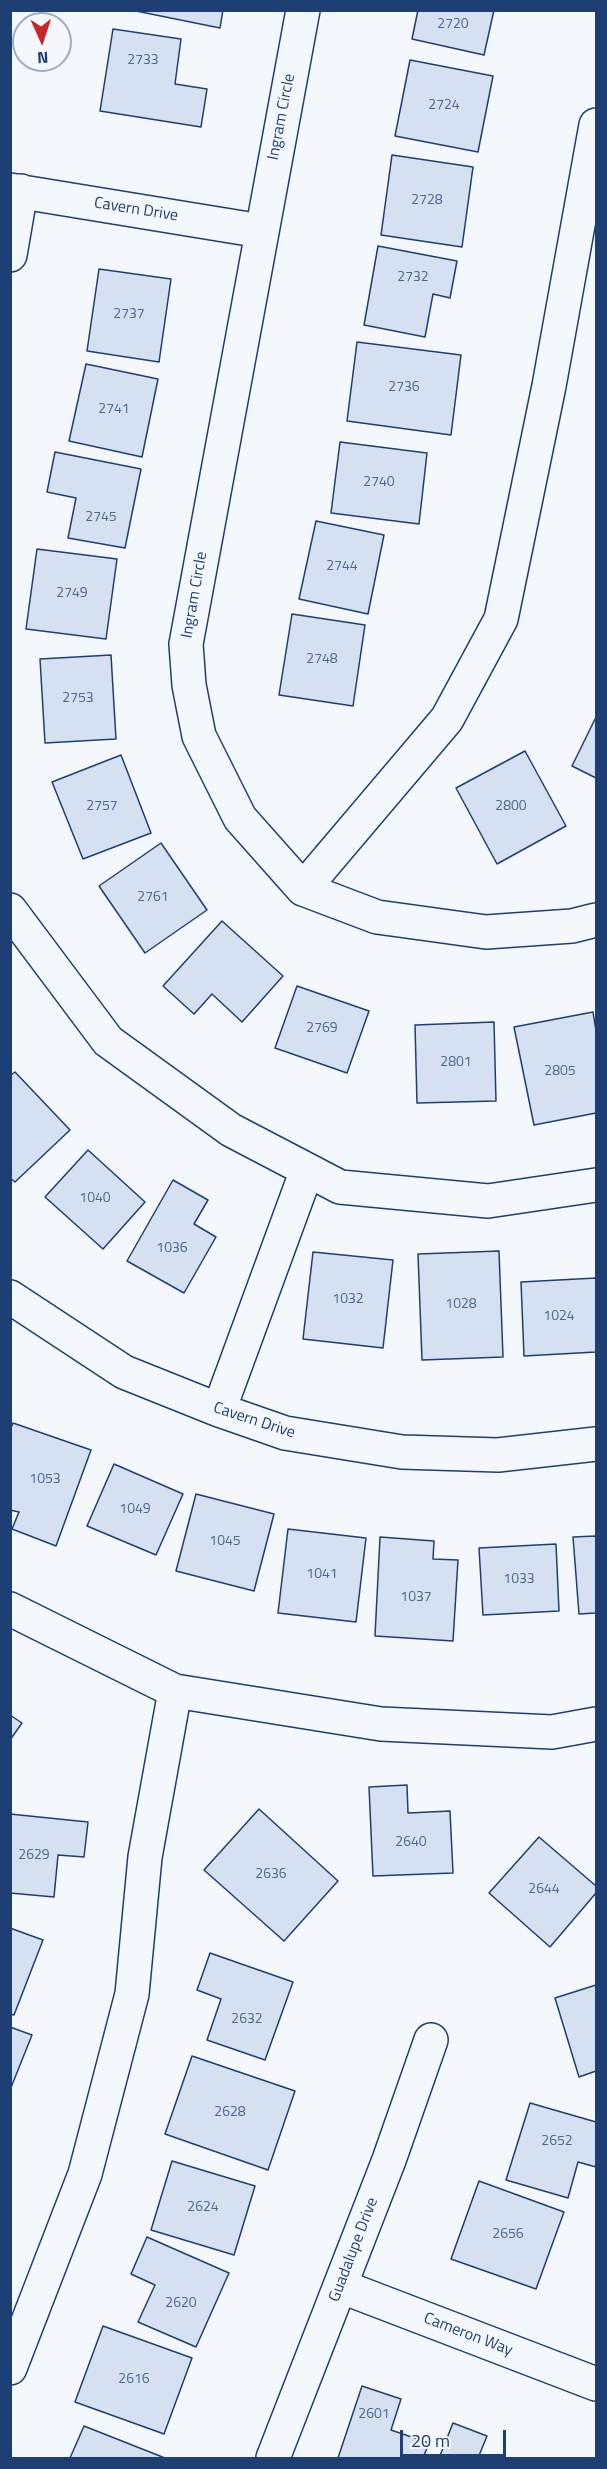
<!DOCTYPE html>
<style>
body{margin:0}
#map{position:relative;width:607px;height:2469px;overflow:hidden;background:#f4f7fb;font-family:"Titillium Web",sans-serif}
canvas{display:block}
.frame{position:absolute;inset:0;border:12px solid #1d3f73;pointer-events:none}
.north{position:absolute;left:12px;top:12px;width:60px;height:60px;box-sizing:border-box;background:#f4f7fb;border:2px solid #9eadc5;border-radius:50%;rotate:177deg;font-size:16px;font-weight:700;line-height:24px;text-align:center;color:#1d3f73}
.north::after{content:'';display:block;margin:auto;width:21px;height:27px;background:#c62828;clip-path:polygon(50% 0,100% 100%,50% 72%,0 100%)}
.scale{position:absolute;left:400px;top:2430px;width:106px;height:27px;box-sizing:border-box;border:3px solid #1d3f73;border-top:0;padding-left:8px;font-size:18px;line-height:21px;white-space:nowrap;color:#1d3f73;-webkit-text-stroke:4px #f4f7fb;paint-order:stroke}
</style>
<div id="map">
<canvas width="607" height="2469"></canvas>
<div class="frame"></div>
<div class="north">N</div>
<div class="scale">20 m</div>
</div>
<script>
const ctx = document.querySelector('canvas').getContext('2d');
ctx.lineJoin = 'round';
function fill(path, color) { ctx.fillStyle = color; ctx.fill(path, 'evenodd'); }
function strokePath(path, color, width, dash) { ctx.strokeStyle = color; ctx.lineWidth = width; ctx.lineCap = dash ? 'butt' : 'round'; ctx.setLineDash(dash || []); ctx.stroke(path); }
function label(font, color, halo, rows, align = 'center') {
  ctx.font = font + ' "Titillium Web",sans-serif'; ctx.lineWidth = 4.5; ctx.setLineDash([]); ctx.textBaseline = 'middle'; ctx.strokeStyle = halo; ctx.fillStyle = color; for (const [text, x, y, turn = 0] of rows) {
    ctx.save(); ctx.translate(x, y); ctx.rotate((+turn || 0) * Math.PI / 180); ctx.textAlign = isNaN(turn) ? turn : align; if (halo) ctx.strokeText(text, 0, 0); ctx.fillText(text, 0, 0); ctx.restore();
  }
}
const building = new Path2D(`
 M131 10H223L220 28Z
 M418 10H494L484 55 412 39Z
 M113 29 181 39 175 84 207 89 201 127 100 111Z
 M410 60 493 76 478 152 395 136Z
 M392 155 473 167 462 247 381 235Z
 M378 246 457 261 450 298 433 294 425 337 364 325Z
 M99 269 171 279 159 362 87 351Z
 M357 342 461 355 451 435 347 421Z
 M86 364 158 379 142 457 69 441Z
 M340 442 427 453 419 524 331 513Z
 M55 452 141 469 125 548 68 538 76 498 47 492Z
 M316 521 384 535 368 614 299 599Z
 M37 549 117 559 106 639 26 629Z
 M292 614 365 625 353 706 279 695Z
 M111 655 116 739 45 743 40 659Z
 M596 717V778L572 766Z
 M525 751 566 826 497 864 456 788Z
 M121 755 151 833 83 859 52 782Z
 M161 843 207 910 145 953 99 886Z
 M222 921 283 976 242 1022 212 994 194 1014 163 986Z
 M297 986 369 1011 347 1073 275 1048Z
 M593 1012 596 1031V1113L534 1125 514 1027Z
 M494 1022 496 1101 417 1103 415 1025Z
 M15 1072 70 1130 15 1182 10 1178V1076Z
 M88 1150 145 1202 103 1249 45 1197Z
 M173 1180 208 1200 194 1224 216 1237 184 1293 127 1261Z
 M499 1251 503 1357 422 1360 418 1254Z
 M313 1252 393 1260 383 1348 303 1339Z
 M596 1278V1352L524 1356 521 1282Z
 M13 1423 91 1450 56 1546 12 1529 19 1512 10 1510V1430Z
 M114 1464 183 1494 156 1555 87 1526Z
 M196 1494 274 1514 254 1591 176 1571Z
 M288 1529 366 1538 356 1622 278 1613Z
 M596 1536V1613L579 1614 573 1537Z
 M380 1537 434 1541 433 1559 458 1560 453 1641 375 1636Z
 M556 1544 559 1611 483 1615 479 1548Z
 M10 1715 22 1723 10 1740Z
 M407 1785 408 1813 450 1811 453 1873 373 1876 369 1787Z
 M259 1809 338 1881 284 1941 204 1870Z
 M10 1814 88 1822 84 1857 58 1855 54 1897 10 1893Z
 M539 1837 596 1886V1893L550 1947 489 1893Z
 M10 1928 43 1940 14 2015 10 2014Z
 M210 1953 293 1982 265 2060 207 2040 221 1999 197 1990Z
 M596 1985V2071L579 2077 555 1998Z
 M10 2027 32 2035 10 2090Z
 M192 2056 295 2091 268 2170 165 2134Z
 M530 2103 596 2122V2167L578 2162 568 2198 506 2180Z
 M172 2161 255 2186 234 2255 151 2230Z
 M479 2181 564 2212 536 2289 451 2259Z
 M147 2237 229 2273 196 2347 138 2322 155 2285 131 2274Z
 M103 2326 192 2358 164 2434 75 2402Z
 M362 2386 401 2399 391 2430 429 2443 423 2458H338Z
 M453 2423 487 2436 478 2458H439Z
 M84 2426 165 2458H70Z`);
fill(building, '#d5e0f0');
strokePath(building, '#1d3f73', 1.5);
const minor = new Path2D(`
 M303 10 186 644 189 685 199 736 240 818 303 889 377 917 486 932 572 926 596 920
 M10 190 261 231
 M10 255 21 191
 M303 889 447 719 501 619 549 386 596 125
 M10 910 108 1041 231 1130 340 1187 488 1201 596 1185
 M10 1297 124 1372 219 1410 285 1433 402 1452 498 1455 596 1444
 M219 1410 307 1170
 M10 1609 175 1691 381 1724 552 1732 596 1724
 M340 2286 596 2384
 M10 2368 85 2174 132 1994 145 1857 175 1691
 M273 2458 389 2160 431 2040`);
strokePath(minor, '#1d3f73', 36);
strokePath(minor, '#f4f7fb', 33);
label('14px', '#4b6792', null, [
 ["2720",453,25],
 ["2733",143,61],
 ["2724",444,106],
 ["2728",427,201],
 ["2732",413,278],
 ["2737",129,315],
 ["2736",404,388],
 ["2741",114,410],
 ["2740",379,483],
 ["2745",101,518],
 ["2744",342,567],
 ["2749",72,594],
 ["2748",322,660],
 ["2753",78,699],
 ["2757",102,807],
 ["2800",511,807],
 ["2761",153,898],
 ["2769",322,1029],
 ["2801",456,1063],
 ["2805",560,1072],
 ["1040",95,1199],
 ["1036",172,1249],
 ["1032",348,1300],
 ["1028",461,1305],
 ["1024",559,1317],
 ["1053",45,1480],
 ["1049",135,1510],
 ["1045",225,1542],
 ["1041",322,1575],
 ["1033",519,1580],
 ["1037",416,1598],
 ["2640",411,1843],
 ["2629",34,1856],
 ["2636",271,1875],
 ["2644",544,1890],
 ["2632",247,2020],
 ["2628",230,2113],
 ["2652",557,2142],
 ["2624",203,2208],
 ["2656",508,2235],
 ["2620",181,2304],
 ["2616",134,2380],
 ["2601",374,2415]
]);
label('16px', '#1d3f73', '#f4f7fb', [
 ["Ingram Circle",282,117,-79],
 ["Cavern Drive",136,210,9],
 ["Ingram Circle",195,595,-80],
 ["Cavern Drive",254,1421,18],
 ["Guadalupe Drive",354,2250,-69],
 ["Cameron Way",468,2335,21]
]);
</script>
